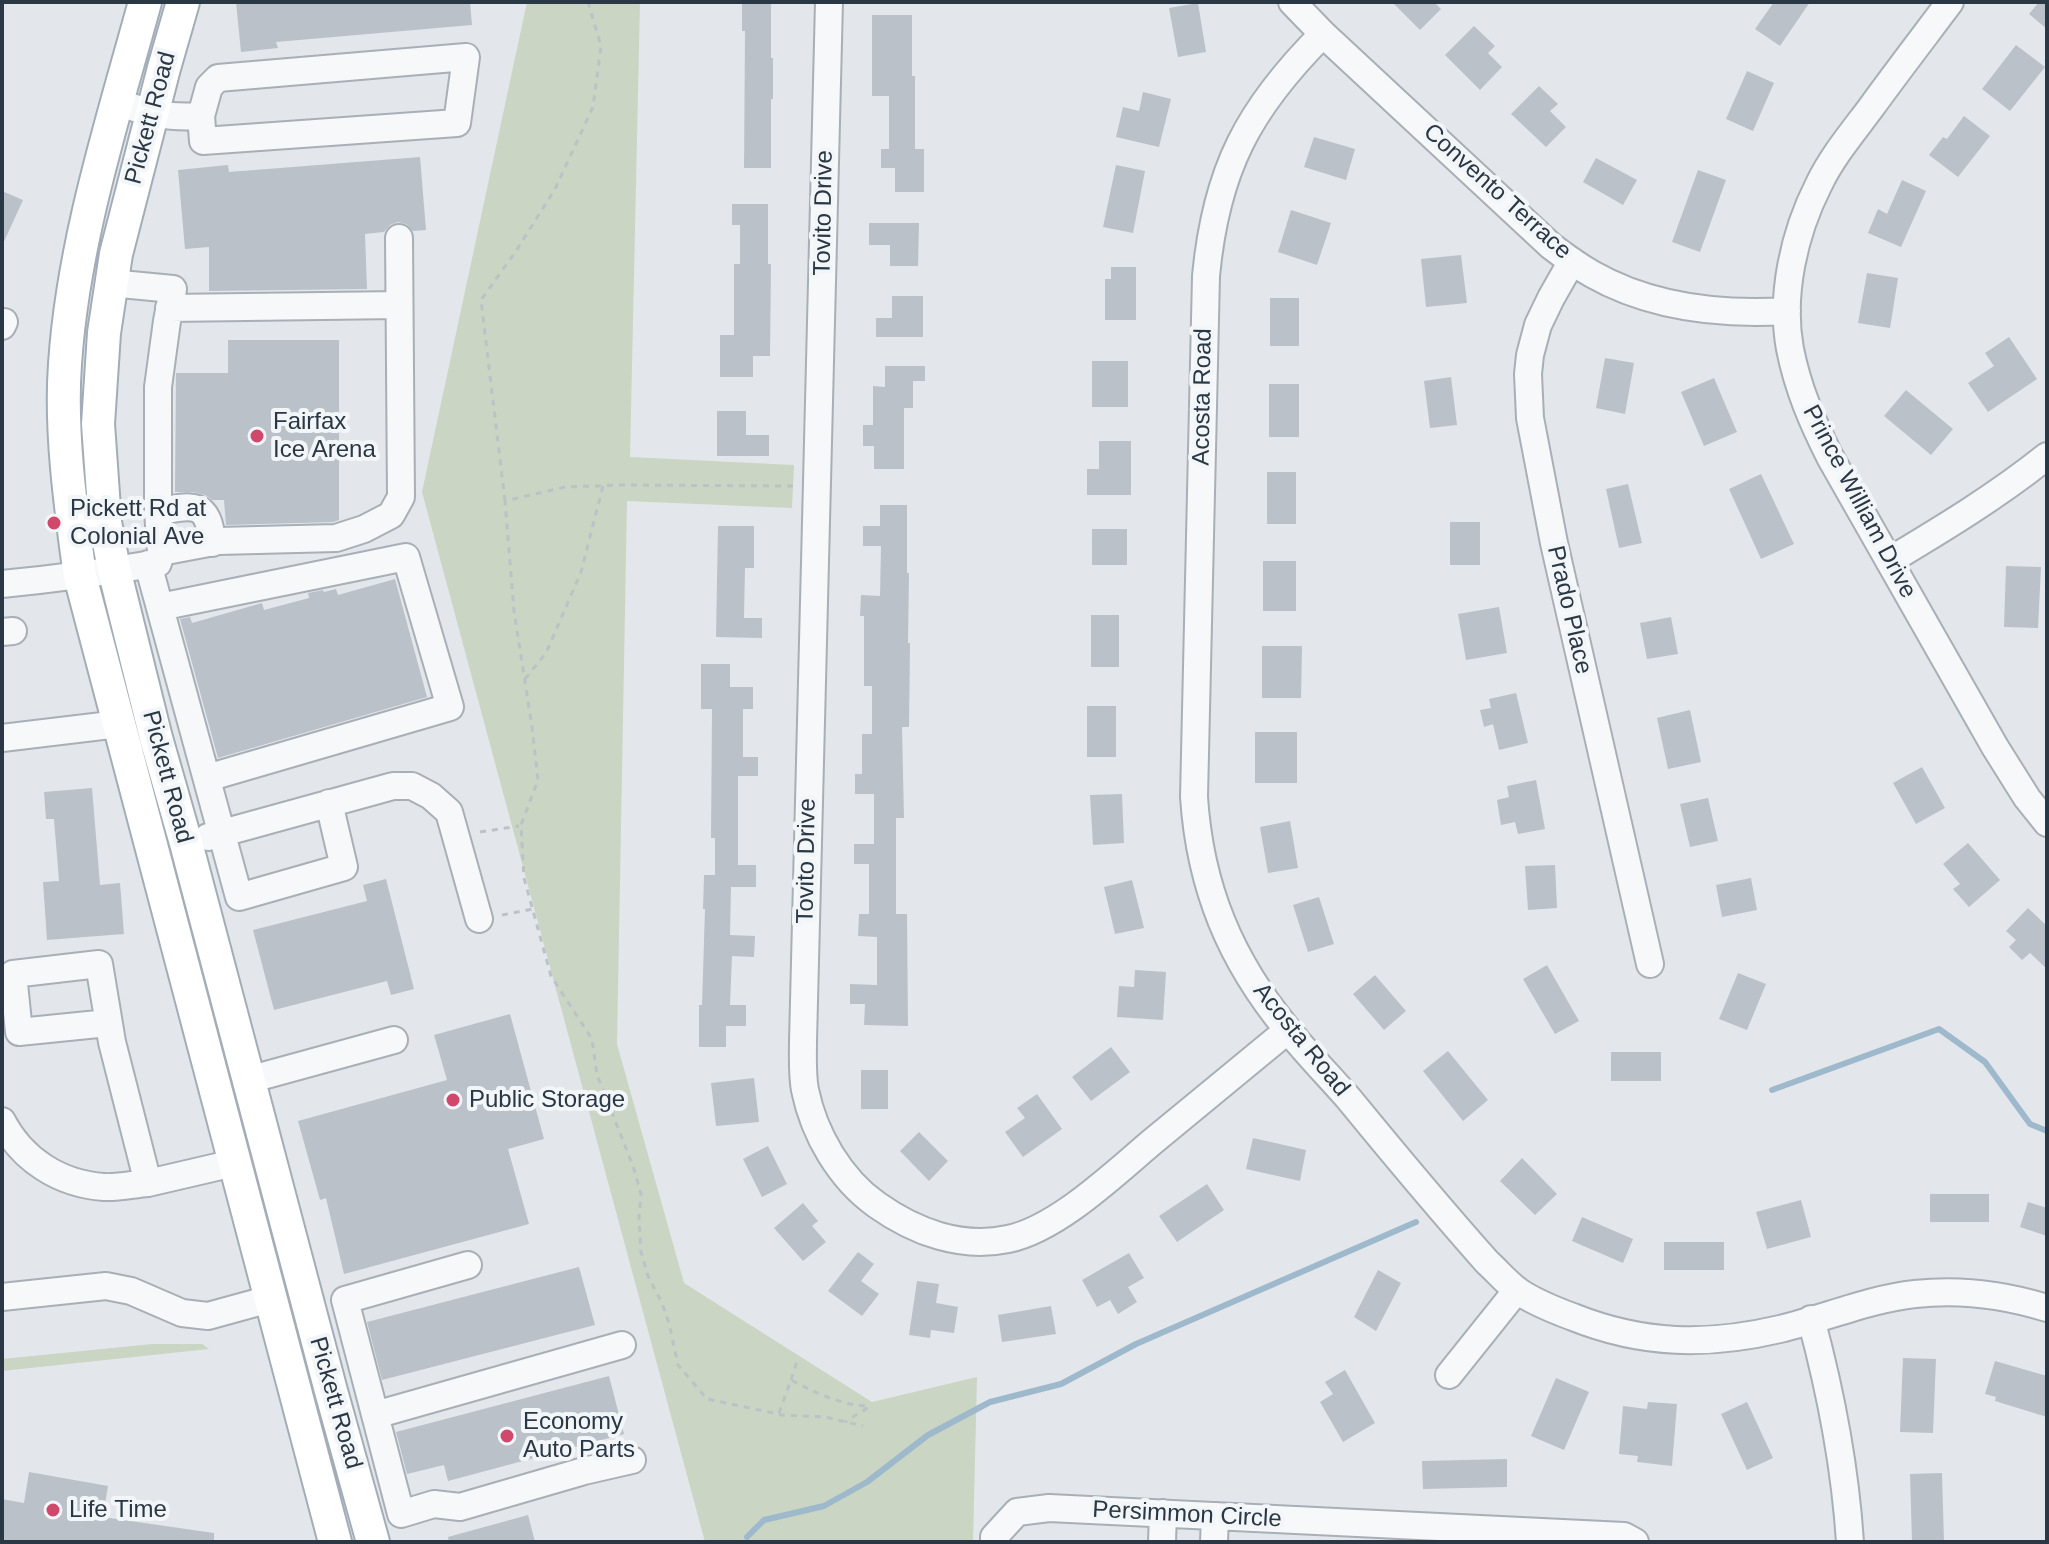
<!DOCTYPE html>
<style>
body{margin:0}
#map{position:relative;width:2049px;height:1544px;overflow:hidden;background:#e3e7eb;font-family:Helvetica,sans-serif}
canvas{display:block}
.frame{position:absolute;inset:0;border:4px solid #2a3744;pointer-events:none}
</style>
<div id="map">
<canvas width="2049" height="1544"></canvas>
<div class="frame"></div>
</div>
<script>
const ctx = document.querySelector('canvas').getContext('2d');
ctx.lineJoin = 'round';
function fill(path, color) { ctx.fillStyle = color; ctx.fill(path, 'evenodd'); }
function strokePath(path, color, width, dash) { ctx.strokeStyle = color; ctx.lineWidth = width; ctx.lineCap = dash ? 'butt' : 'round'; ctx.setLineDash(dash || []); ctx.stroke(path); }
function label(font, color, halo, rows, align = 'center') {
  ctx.font = font + ' Helvetica,sans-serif'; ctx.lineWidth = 8; ctx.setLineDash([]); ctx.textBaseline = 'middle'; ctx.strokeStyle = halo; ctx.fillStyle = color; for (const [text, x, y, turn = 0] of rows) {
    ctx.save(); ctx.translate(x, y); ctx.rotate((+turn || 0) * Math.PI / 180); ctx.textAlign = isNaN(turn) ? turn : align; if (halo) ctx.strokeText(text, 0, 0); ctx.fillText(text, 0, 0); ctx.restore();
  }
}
fill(new Path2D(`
 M527 2H640L630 457 794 465 792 508 627 501 617 1044 684 1283 872 1402 977 1377 973 1542H705L422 492Z
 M152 1344H202L209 1349 2 1371V1359Z`), '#cad5c4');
strokePath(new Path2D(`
 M1772 1090 1939 1029 1985 1062 2030 1124 2047 1131
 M747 1537 764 1520 824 1506 867 1482 928 1435 990 1402 1061 1384 1136 1344 1416 1222`), '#9eb9cb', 6);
fill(new Path2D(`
 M236 2H470L472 25 276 42 278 48 241 52Z
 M742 2H771V58H773V99H771V168H744L745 31H742Z
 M1392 2H1434L1441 9 1420 30Z
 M1774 2H1810L1780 46 1755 29Z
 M2039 2H2047V29L2029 14Z
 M1198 3 1206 52 1178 57 1169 8Z
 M872 15H912V76H915V149H924V192H895V168H881V149H889V96H872Z
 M1474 26 1495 46 1488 53 1502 67 1480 90 1445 55Z
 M2016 45 2045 67 2010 111 1982 89Z
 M1747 71 1774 83 1753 131 1726 119Z
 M1539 86 1558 104 1550 111 1566 127 1546 147 1511 114Z
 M1143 92 1171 99 1159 147 1116 137 1123 107 1139 111Z
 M1964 116 1990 136 1958 177 1929 155 1943 137 1947 139Z
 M1314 137 1355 149 1346 180 1304 167Z
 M420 157 426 230 413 231 406 224 398 222 390 225 384 232 365 234 367 289 209 291V247L185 249 178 170 228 165 229 172Z
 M1596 158 1637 180 1623 205 1583 182Z
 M1116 165 1145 171 1133 233 1103 227Z
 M1698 170 1726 180 1700 252 1672 242Z
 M1902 180 1926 191 1901 247 1868 233 1878 209 1887 214Z
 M2 191 23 200 2 246Z
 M732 204H768V264H771L770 356H753V377H720V335H734V264H740V225H732Z
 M1291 210 1331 223 1317 265 1278 252Z
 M869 223H919L918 266H890V245H869Z
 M1461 255 1467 303 1426 307 1421 259Z
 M1111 267H1136V320H1105V279H1111Z
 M1867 273 1898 278 1890 328 1858 323Z
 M892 296H923V337H876V318H892Z
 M1270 298H1299V346H1270Z
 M2009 337 2037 379 1988 412 1968 383 1994 366 1985 353Z
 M228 340H339V520L333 522 226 525 224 500H212L205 495 193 492H175L176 373H228Z
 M1605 358 1634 363 1625 414 1596 408Z
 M1092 361H1128V407H1092Z
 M885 366H925V381H913V408H904V469H874V446H863V425H873V386L885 387Z
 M1451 377 1457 425 1430 428 1424 381Z
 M1714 378 1737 432 1704 446 1681 392Z
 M1269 384H1299V437H1269Z
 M1906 390 1953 429 1931 455 1884 416Z
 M717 411H746V435H769V456H717Z
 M1099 441H1131V495H1087V469H1099Z
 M1267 472H1296V524H1267Z
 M1761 474 1794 544 1761 559 1729 489Z
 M1628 484 1642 543 1619 548 1606 489Z
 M880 505H907V573H909L908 643H910L909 727H902L904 818H896V914H907L908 1026 864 1025 865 1004H850V984L877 985V937L858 936 859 914H869V864H854V844H874V794H855V774H862V734H872V686H864V616H860L861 595 880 596 881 546H863V526H880Z
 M1450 522H1480V565H1450Z
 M718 526H754V568H745L744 618H762V638L716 637Z
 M1092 529H1127V565H1092Z
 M1263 561H1296V611H1263Z
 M2006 566 2041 567 2038 628 2004 627Z
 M395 579 427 697 218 758 180 619 190 617 192 623 262 603 264 610 309 598 308 593 323 590 324 592 336 589 338 595Z
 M1499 607 1507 653 1466 660 1458 614Z
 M1091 615H1119V667H1091Z
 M1671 617 1678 654 1647 659 1640 623Z
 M1262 646H1302L1301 698H1262Z
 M701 664H730V687H753V709H743V757H758V776H738V865H756V887H731L730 935 755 936 754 957 732 956 730 1005H746V1026H726V1047H699V1005H702L705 909H703L704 875H715V838H711L712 709H701Z
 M1516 693 1528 743 1499 750 1493 724 1484 727 1480 710 1491 708 1489 699Z
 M1087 706H1116V757H1087Z
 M1690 710 1701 762 1668 769 1657 718Z
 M1255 732H1297V783H1255Z
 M1922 767 1945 808 1916 824 1893 783Z
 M1536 780 1545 829 1518 834 1515 822 1501 825 1497 800 1509 797 1507 786Z
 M92 788 100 885 120 883 124 934 47 940 43 882 59 881 54 819H46L44 792Z
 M1122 794 1124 843 1093 845 1090 795Z
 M1708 798 1718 841 1690 847 1680 804Z
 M1290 821 1298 868 1268 873 1260 827Z
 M1968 843 2000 880 1969 907 1953 889 1960 884 1943 864Z
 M1555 865 1557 908 1528 910 1525 866Z
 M1751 878 1757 910 1722 917 1716 885Z
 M386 879 414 989 391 995 387 981 274 1010 253 930 367 901 363 885Z
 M1132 880 1144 928 1115 934 1104 887Z
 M1319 897 1334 944 1308 952 1293 905Z
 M2028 908 2047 926V969L2030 953 2022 960 2009 947 2016 940 2006 931Z
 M1547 965 1579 1021 1555 1034 1523 979Z
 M1135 970 1166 972 1163 1020 1117 1017 1119 986 1134 987Z
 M1738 973 1766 984 1747 1030 1719 1019Z
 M1375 975 1406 1011 1384 1030 1353 994Z
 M510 1014 544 1139 508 1149 529 1224 344 1274 326 1198 320 1200 298 1121 447 1080 434 1035Z
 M1111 1047 1130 1072 1091 1101 1072 1077Z
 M1448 1051 1488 1100 1463 1121 1423 1071Z
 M1611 1052H1661V1081H1611Z
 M861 1070H888V1109H861Z
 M754 1078 759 1122 716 1126 711 1083Z
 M1037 1094 1062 1129 1023 1157 1005 1132 1025 1118 1017 1108Z
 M919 1132 948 1161 929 1181 900 1151Z
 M1253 1138 1306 1150 1300 1181 1246 1169Z
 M768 1146 787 1184 762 1197 743 1159Z
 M1522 1158 1557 1194 1535 1215 1500 1181Z
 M1207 1184 1224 1210 1177 1242 1159 1216Z
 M1930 1194H1989V1222H1930Z
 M1801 1200 1811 1237 1767 1249 1756 1212Z
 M2028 1202 2047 1208V1236L2020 1227Z
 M803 1203 818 1221 812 1226 826 1242 803 1261 774 1228Z
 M1582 1217 1633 1239 1623 1263 1572 1241Z
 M1664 1242H1724V1270H1664Z
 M858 1252 874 1264 861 1281 879 1294 862 1316 828 1291Z
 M1129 1253 1144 1278 1128 1287 1137 1302 1118 1314 1110 1300 1097 1307 1082 1280Z
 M579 1267 595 1325 382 1380 367 1322Z
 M1378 1270 1401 1283 1376 1331 1354 1317Z
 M917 1281 939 1284 936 1303 958 1307 954 1333 931 1330 930 1338 909 1335Z
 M1051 1306 1056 1334 1002 1342 998 1315Z
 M1903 1358 1936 1359 1933 1433 1900 1432Z
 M1995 1361 2047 1376V1417L1995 1401 1996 1397 1985 1394Z
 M1345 1370 1375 1423 1343 1442 1320 1402 1333 1394 1325 1382Z
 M609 1376 624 1434 448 1481 444 1465 407 1474 396 1432Z
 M1556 1378 1589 1392 1564 1450 1531 1436Z
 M1648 1402 1677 1404 1672 1466 1637 1462 1638 1456 1619 1454 1623 1406 1647 1409Z
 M1747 1402 1773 1458 1747 1470 1721 1414Z
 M1507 1459V1487L1423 1489 1422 1461Z
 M29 1472 108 1486 103 1517 214 1533V1542H2V1499L24 1503Z
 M1942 1473 1944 1542H1912L1910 1474Z
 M528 1515 535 1542H449L448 1537Z`), '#bac1c9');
const minor = new Path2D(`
 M829 2 803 1041C803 1058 802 1074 805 1090 814 1134 840 1179 877 1205 915 1232 961 1249 1008 1239 1057 1229 1114 1174 1152 1142 1197 1105 1243 1067 1288 1030
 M1292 2 1323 34 1551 246C1564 256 1578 266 1592 274 1650 307 1721 315 1787 311
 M1950 2C1923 38 1896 73 1870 109 1852 133 1832 157 1819 184 1794 233 1780 295 1790 349 1798 389 1812 421 1830 457L1995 747 2027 798 2047 823
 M1323 34C1248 109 1216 170 1206 276L1194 797C1200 887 1230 960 1288 1030 1307 1054 1329 1076 1349 1099 1394 1154 1440 1209 1487 1262 1497 1271 1507 1283 1518 1291 1534 1302 1554 1310 1573 1317 1643 1345 1708 1346 1780 1329 1826 1318 1869 1299 1915 1294 1959 1289 2005 1295 2047 1308
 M117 102C151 114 165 118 201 116L203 141 457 123 466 57 218 78 209 87 201 116
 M1572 261 1551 298 1538 325 1530 355 1528 374 1530 418 1554 543 1650 964
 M110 283 173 289 167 321 158 387V512L161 552
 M169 308 399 305
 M2 326 4 322
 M158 512C193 504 209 501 212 543
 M1889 561C1944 528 1997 496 2047 456
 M148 564 239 897 344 867 329 803
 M2 584C54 579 106 572 158 563L161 552 219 541 336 538 364 529 391 515 401 497 399 238
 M160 607 406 557 450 707 207 778
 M2 632 13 631
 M2 738 119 724
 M208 837 393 786H412L431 796 449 812 479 919
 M108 1023 19 1032 13 974 99 964 112 1042 148 1183 234 1163
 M248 1080 394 1040
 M2 1121C22 1160 60 1184 104 1187 118 1188 134 1184 148 1183
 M468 1265 345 1300 401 1514 434 1504 460 1507 584 1471 632 1460
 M2 1297 106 1286 131 1291 182 1313 208 1316 270 1299
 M1811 1319C1831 1393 1845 1466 1850 1542
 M1449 1375 1517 1290
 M375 1415 622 1345
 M994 1542V1537L1017 1512 1049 1508 1624 1536 1635 1542
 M1162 1542 1163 1513
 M1214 1542 1215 1516`);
const major = new Path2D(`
 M145 2C113 119 73 242 65 364 60 432 71 509 80 576L335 1542
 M183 2 164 68 116 254 104 333 98 424 105 522 114 569 156 738 186 843 331 1391 373 1542`);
strokePath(minor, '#a8afb6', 30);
strokePath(major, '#a2adb7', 36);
strokePath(new Path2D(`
 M793 486 622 485 565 487 505 501 514 611 532 727 538 780 521 825 524 878 551 976 592 1039 597 1075 633 1166 641 1194 639 1218 641 1252 648 1276 662 1303 669 1323 678 1365 707 1399 782 1415 825 1417 863 1426
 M505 501 481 300 516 251 555 189 593 107 601 46 588 2
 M525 679 546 653 581 572 603 486
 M480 832 519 826
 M502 915 533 909
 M791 1380 797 1361
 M779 1413 791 1380C810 1390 829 1399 850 1404 857 1406 863 1405 869 1407L845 1422`), '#bdc2c6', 3, [6, 6]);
strokePath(minor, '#f6f8f9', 26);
strokePath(major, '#fff', 32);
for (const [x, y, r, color] of [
 [257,436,8,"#d0486c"],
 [54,523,8,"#d0486c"],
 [453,1100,8,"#d0486c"],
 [507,1436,8,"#d0486c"],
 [53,1510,8,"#d0486c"]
]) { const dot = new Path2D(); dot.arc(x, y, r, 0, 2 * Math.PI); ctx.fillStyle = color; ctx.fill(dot); strokePath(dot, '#f3f6f8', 3); }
label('24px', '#2a3744', '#f3f6f8', [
 ["Pickett Road",151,118,-75],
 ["Convento Terrace",1497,192,42],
 ["Tovito Drive",824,213,-89],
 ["Acosta Road",1203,397,-89],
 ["Prince William Drive",1859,502,62],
 ["Prado Place",1569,610,77],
 ["Pickett Road",167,777,75],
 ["Tovito Drive",807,861,-89],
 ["Acosta Road",1301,1040,51],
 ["Pickett Road",335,1403,74],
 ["Persimmon Circle",1187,1515,3]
]);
label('24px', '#2a3744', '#f3f6f8', [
 ["Fairfax",273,422],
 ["Ice Arena",273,450],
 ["Pickett Rd at",70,509],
 ["Colonial Ave",70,537],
 ["Public Storage",469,1100],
 ["Economy",523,1422],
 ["Auto Parts",523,1450],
 ["Life Time",69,1510]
], 'left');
</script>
